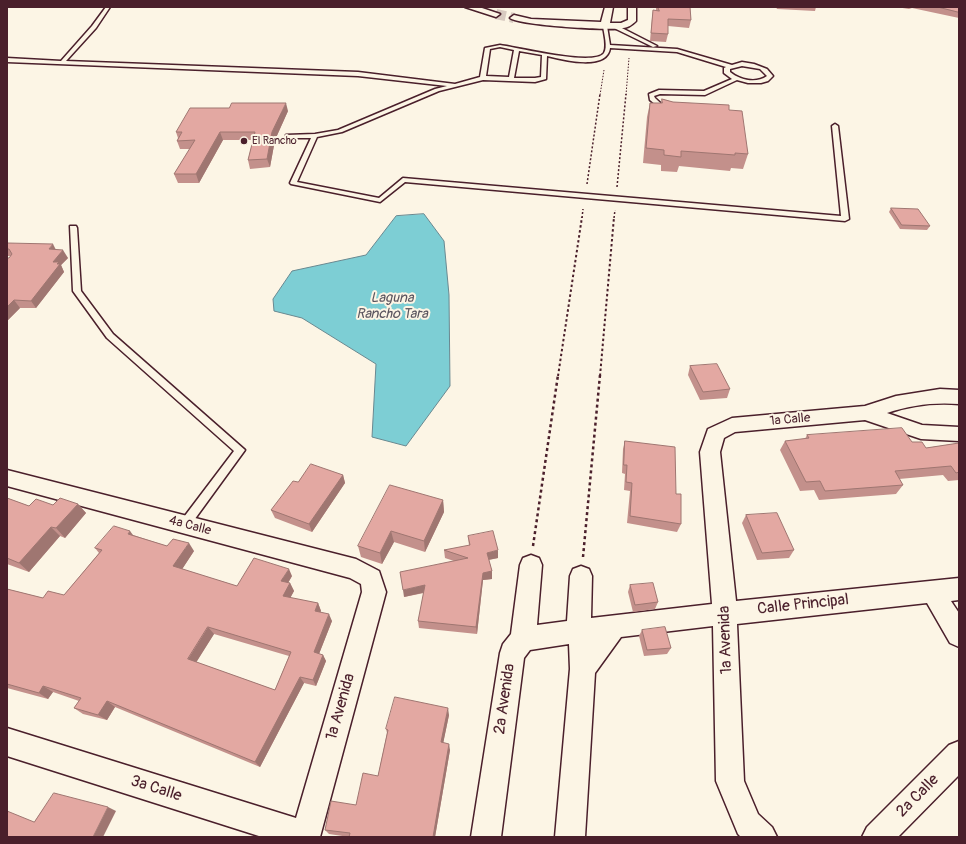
<!DOCTYPE html>
<style>
body{margin:0}
#map{position:relative;width:966px;height:844px;overflow:hidden;background:#fcf5e5;font-family:Pangolin,sans-serif}
canvas{display:block}
.frame{position:absolute;inset:0;border:8px solid #4a1f2b;pointer-events:none}
</style>
<div id="map">
<canvas width="966" height="844"></canvas>
<div class="frame"></div>
</div>
<script>
const ctx = document.querySelector('canvas').getContext('2d');
ctx.lineJoin = 'round';
function fill(path, color) { ctx.fillStyle = color; ctx.fill(path, 'evenodd'); }
function strokePath(path, color, width, dash) { ctx.strokeStyle = color; ctx.lineWidth = width; ctx.lineCap = dash ? 'butt' : 'round'; ctx.setLineDash(dash || []); ctx.stroke(path); }
function label(font, color, halo, rows, align = 'center') {
  ctx.font = font + ' Pangolin,sans-serif'; ctx.lineWidth = 4; ctx.setLineDash([]); ctx.textBaseline = 'middle'; ctx.strokeStyle = halo; ctx.fillStyle = color; for (const [text, x, y, turn = 0] of rows) {
    ctx.save(); ctx.translate(x, y); ctx.rotate((+turn || 0) * Math.PI / 180); ctx.textAlign = isNaN(turn) ? turn : align; if (halo) ctx.strokeText(text, 0, 0); ctx.fillText(text, 0, 0); ctx.restore();
  }
}
const water = new Path2D(`
 M424 214 444 241 449 295 450 386 406 446 372 437 376 364 302 318 274 311 273 299 292 271 366 255 396 216Z`);
fill(water, '#7dced4');
strokePath(water, '#698890', 1);
strokePath(new Path2D(`
 M496 14 514 18`), '#d8cac0', 10, [10, 4.5]);
const lane = new Path2D(`
 M106 7H110L96 28 66 61 358 72 455 84 480 77 485 48 500 45C517 47 594 67 604 53 608 47 604 34 603 26L605 25 607 26 610 45 677 49 732 65 742 62 754 64 767 69 773 76 768 81 761 83H748L737 80 705 95 660 94 654 96 655 98 669 111 670 112 667 114 650 100 649 94 659 90 704 91 732 79 724 73V68L726 67 677 52 610 48C607 71 563 60 547 56L546 79 535 82 483 80 439 91 342 132 317 137 297 182 379 198 403 178 841 216 832 126 835 124 838 126 849 219 845 221 405 182 380 202 291 184 290 183 311 138H288L286 137V135L315 134 338 130 435 89 447 86 358 76 7 62V58L61 61 92 26ZM500 47 514 50 509 77 486 76 490 49ZM519 51 542 55 541 77 535 78H514ZM742 66 760 69 767 76C756 84 740 80 730 72V69Z
 M612 25H616L657 46 653 47 612 27Z
 M70 226H76L77 228 81 291 113 334 245 450 189 527 185 529 181 527 179 524 181 521 234 451 107 338 73 291Z`);
const street = new Path2D(`
 M465 7H479L500 14 496 17Z
 M605 7H613L610 23H621L628 20V7H636V21C633 24 628 28 623 28 610 31 517 25 510 18L514 15 531 19 601 22Z
 M940 389 959 390V404C935 402 910 405 887 413L922 425 959 427V441L921 439 865 420 735 432 724 438 720 452 736 601 959 578V600L951 601 959 613V647L950 643 927 603 737 624 744 781 758 814 772 827 777 837H741L738 834 716 781 713 626 621 637 595 673 585 837H555L570 669 569 644 530 650 524 658 501 837H471L500 653 503 644 511 634 520 565 523 558 531 555 539 558 542 565 537 625 567 621 570 576 573 569 581 566 589 569 592 576 591 618 712 604 700 452 708 429 732 418 865 406 896 396Z
 M7 470 356 559 379 571 386 592 320 837H262L7 756V728L296 818 362 592 361 584 350 578 7 486Z
 M959 741V775L898 837H862L867 827 949 745Z`);
strokePath(lane, '#4a1f2b', 3);
strokePath(street, '#4a1f2b', 3);
strokePath(new Path2D(`
 M600 95 604 70
 M626 95 629 58`), '#4a1f2b', 1, [1.5, 1.5]);
strokePath(new Path2D(`
 M587 184 600 94
 M617 187 626 94
 M582 218 583 209
 M614 218 615 210`), '#4a1f2b', 1.5, [2, 2]);
strokePath(new Path2D(`
 M558 376 582 217
 M600 376 614 217`), '#4a1f2b', 2, [2.5, 2.5]);
strokePath(new Path2D(`
 M533 546 558 375
 M583 557 600 375`), '#4a1f2b', 2.5, [3, 3]);
fill(lane, '#fcf5e5');
fill(street, '#fcf5e5');
fill(new Path2D(`
 M656 7H690L691 20 689 28 668 26V34L666 42 650 41 652 18 653 10H656Z
 M776 7H816L815 11 777 9Z
 M896 7H959V18L912 8 909 9Z
 M662 99 673 102 729 110 748 154 743 169 731 168 730 171 679 166 677 172 661 171V165L643 163 647 117 650 103H661Z
 M288 111 275 140 270 167 250 169 248 160 253 140H223L199 183H178L174 174 190 149H180L177 141 178 138 176 132Z
 M891 208 930 226 927 230 900 229 889 212Z
 M7 243 56 249 68 258 61 265 64 272 36 308H20L7 321 9 258 11 256H7Z
 M690 366 730 389 727 398 700 400 688 375Z
 M807 435 912 442 926 448 959 443V480L948 481 943 475 899 479 903 485 896 494 819 500 814 490 800 491 780 450 785 441 805 439Z
 M625 441 676 494 681 524 677 532 627 523 630 491 624 490 625 474 622 473 623 449Z
 M343 475 345 483 312 532 275 518 271 510Z
 M7 498 29 506 78 504 86 513 65 538 60 536 29 572 7 564Z
 M443 500 444 512 425 552 394 542 382 564 361 557 358 546Z
 M746 515 794 550 789 558 757 560 742 523Z
 M133 535 167 546 194 551 182 569 237 586 292 576 288 583H290L294 591 290 598 318 603 321 611 320 612 332 621 319 654 323 655 326 661 316 686 304 683 260 767 115 707 107 720 83 714 74 708 79 701 53 692 48 699 7 688V589L43 598 64 595 99 553 95 548ZM214 634 289 656 275 690 196 662Z
 M468 536 498 558 489 560 492 571V579L483 580 477 634 419 628 418 621 424 593 404 597 454 561 445 558 444 550 469 546Z
 M630 585 658 602 655 609 633 612 628 592Z
 M642 630 671 648 667 654 644 656 639 636Z
 M449 715 443 743 450 750 435 837H349L329 834 325 830 356 805 378 776 387 733 386 729Z`), '#c3908b');
fill(new Path2D(`
 M286 103 288 111 275 140 270 167 267 159 272 132Z
 M220 132 223 140 199 183 196 174Z
 M53 244 57 252 49 249Z
 M63 250 68 258 61 265 64 272 36 308 31 301 53 262Z
 M14 300 20 308 7 321V307Z
 M343 475 345 483 312 532 309 524Z
 M443 500 444 512 425 552 424 541Z
 M78 504 86 513 65 538 56 528Z
 M51 527 60 536 29 572 19 563Z
 M130 531 136 539 128 534Z
 M391 531 394 542 382 564 380 553Z
 M189 543 194 551 179 574 173 566Z
 M498 550V558L487 560V553Z
 M289 569 292 576 285 588 281 581Z
 M492 571V579L483 580 477 634 476 627 483 573Z
 M290 583 294 591 287 604 283 596Z
 M425 585 426 592 404 597 403 590Z
 M318 603 321 611 318 618 315 611Z
 M329 614 332 621 317 659 314 652Z
 M208 627 214 634 194 666 188 659Z
 M323 655 326 661 316 686 313 680Z
 M300 677 304 683 260 767 255 762Z
 M43 686 53 692 48 699 39 693Z
 M107 701 115 707 107 720 98 715Z
 M448 708 449 715 442 749 441 742Z
 M449 744 450 750 435 837H433Z
 M108 807 116 811 103 837H93Z`), '#9f7671');
const building = new Path2D(`
 M658 7H690L691 20 668 19V34L651 33 653 10 659 11Z
 M938 7H959V12Z
 M662 99 673 102 729 105V110L742 111 748 154 735 153V155L681 151V157L664 155V150L646 148 650 103H662Z
 M232 103H286L272 132 267 159 248 160 255 132H220L196 174H174L195 140 177 141 182 132H176L190 108H229Z
 M891 208 918 209 930 226 902 225Z
 M7 243 53 244 49 249 63 250 53 262H59L57 264H60L31 301 14 300 7 307V258H9L12 254 9 249H7Z
 M717 364 730 389 703 392 690 366Z
 M902 428 912 442H922L926 448 959 443V472L956 473 951 466 895 471 903 485 825 491 820 481 806 482 785 441 809 438 807 435Z
 M625 441 675 447 676 494H681V524L630 516 632 483 626 482 627 465H624Z
 M311 464 343 475 309 524 271 510 293 481 298 482Z
 M390 485 443 500 424 541 391 531 380 553 358 546Z
 M7 498 29 506 36 499 53 505 60 498 78 504 56 528 51 527 19 563 7 558Z
 M777 513 794 550 762 553 746 515Z
 M114 526 130 531 128 534 167 546 173 539 189 543 173 566 237 586 254 558 289 569 281 581 290 583 283 596 318 603 315 611 329 614 314 652 323 655 313 680 300 677 255 762 107 701 98 715 74 708 81 698 43 686 39 693 7 684V589L43 598 48 591 64 595 102 550 95 548ZM208 627 291 652 275 690 188 659Z
 M493 531 498 550 487 553 492 571 483 573 476 627 418 621 425 585 403 590 400 572 468 558 444 550 470 545 468 536Z
 M653 583 658 602 635 605 630 585Z
 M665 627 671 648 647 650 642 630Z
 M395 697 448 708 441 742 449 744 433 837H349L350 833 325 830 331 801 356 805 363 773 378 776 388 730 386 729Z
 M54 793 108 807 93 837H7V811L34 822Z`);
fill(building, '#e3a8a2');
strokePath(building, '#9f7671', 1);
for (const [x, y, r, color] of [
 [244,141,4,"#4a1f2b"]
]) { const dot = new Path2D(); dot.arc(x, y, r, 0, 2 * Math.PI); ctx.fillStyle = color; ctx.fill(dot); strokePath(dot, '#fcf5e5', 1.5); }
label('11px', '#4a1f2b', '#fcf5e5', [
 ["El Rancho",252,141]
], 'left');
label('13px', '#4a1f2b', '#fcf5e5', [
 ["1a Calle",790,420,-5],
 ["4a Calle",190,526,15]
]);
label('italic 14px', '#59545e', '#fcf5e5', [
 ["Laguna",392,298],
 ["Rancho Tara",392,314]
]);
label('16px', '#4a1f2b', '#fcf5e5', [
 ["Calle Principal",803,605,-6],
 ["1a Avenida",726,640,-92],
 ["2a Avenida",505,699,-82],
 ["1a Avenida",341,707,-74],
 ["3a Calle",156,789,18],
 ["2a Calle",918,796,-45]
]);
</script>
